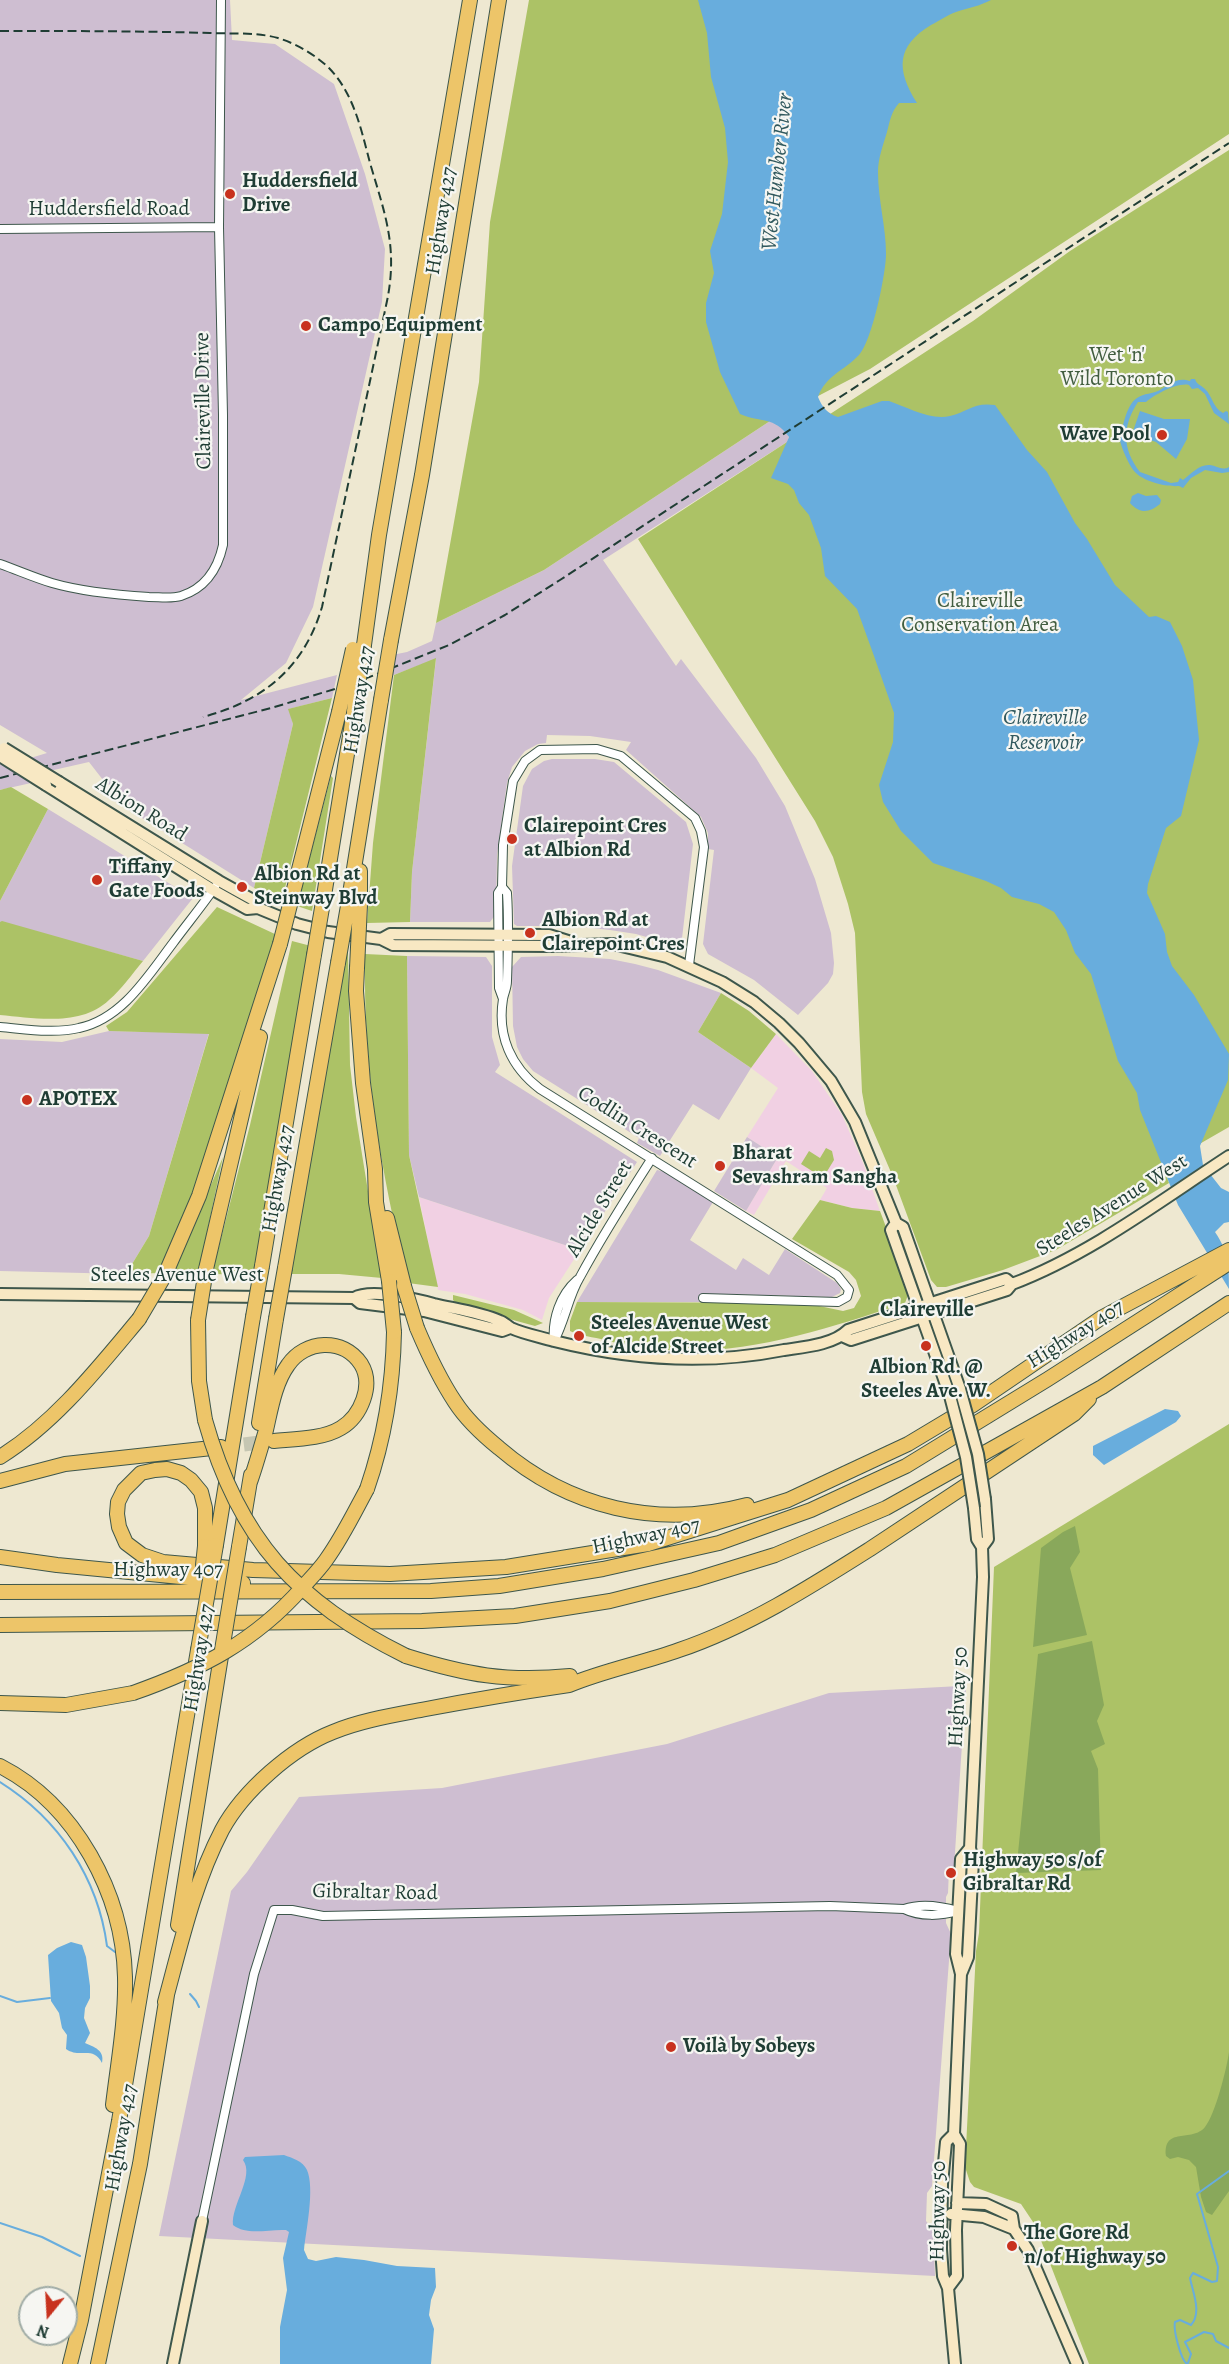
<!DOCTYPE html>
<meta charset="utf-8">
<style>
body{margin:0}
#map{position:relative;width:1229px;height:2364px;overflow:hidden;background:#eee8d1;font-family:Alegreya,serif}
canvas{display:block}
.north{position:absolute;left:18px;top:2286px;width:60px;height:60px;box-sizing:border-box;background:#f6f6f2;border:2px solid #a0aca6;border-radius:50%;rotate:198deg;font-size:16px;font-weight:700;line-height:24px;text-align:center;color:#1f3d34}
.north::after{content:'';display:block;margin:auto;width:21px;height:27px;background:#c8321e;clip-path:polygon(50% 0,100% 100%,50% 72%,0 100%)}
</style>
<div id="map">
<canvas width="1229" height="2364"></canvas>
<div class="north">N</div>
</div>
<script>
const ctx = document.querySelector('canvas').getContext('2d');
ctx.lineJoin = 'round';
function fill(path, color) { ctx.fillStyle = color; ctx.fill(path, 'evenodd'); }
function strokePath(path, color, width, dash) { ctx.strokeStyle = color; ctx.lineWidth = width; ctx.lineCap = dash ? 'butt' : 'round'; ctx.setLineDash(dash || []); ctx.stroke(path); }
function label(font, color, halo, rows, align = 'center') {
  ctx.font = font + ' Alegreya,serif'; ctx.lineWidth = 4.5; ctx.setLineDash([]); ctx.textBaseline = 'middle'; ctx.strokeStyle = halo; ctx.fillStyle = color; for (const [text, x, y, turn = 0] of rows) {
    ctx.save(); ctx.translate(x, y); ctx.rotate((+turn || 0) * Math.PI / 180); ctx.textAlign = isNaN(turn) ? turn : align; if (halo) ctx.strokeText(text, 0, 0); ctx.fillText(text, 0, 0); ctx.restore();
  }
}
fill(new Path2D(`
 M776 1034 812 1071 842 1115 863 1163 880 1211 852 1208 820 1200 827 1188 786 1161 754 1215 746 1211 778 1157 747 1137 778 1088 751 1068Z
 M419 1197 580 1250 549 1298 542 1320 523 1310 465 1294 438 1290Z`), '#f1d0e3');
fill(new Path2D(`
 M0 0H230L232 40 275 44 334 84 365 174 385 249 382 302 313 607 286 663 241 700 337 675 332 698 289 709 293 724 254 888 115 801 118 792 103 780 89 762 23 777 31 783 0 790V764L4 766 47 753 0 725Z
 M770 421 781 426 789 437 787 442 603 560 676 666 681 659 756 758 785 806 815 879 831 933 834 963 833 974 828 983 798 1015 754 980 708 954 703 944 714 850 708 849V833L701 817 626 750 631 742 590 736 547 735 546 743 538 744 525 751 512 767 507 783 497 855 496 914 490 922H410L412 872 436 659 378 681 382 657 407 652 432 641 436 623 544 570Z
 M552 759H595L614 762 686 822 693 844 681 947 636 934 610 930 574 926H517L514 924 512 866 523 786 532 769 544 761Z
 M48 809 193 898 143 961 0 922V901Z
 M407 956 486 957 492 966V1037L500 1065 495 1072 637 1162 580 1250 419 1197 409 1155Z
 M558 956 610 959 635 964 658 970 721 993 698 1032 751 1068 719 1120 693 1104 660 1156 637 1143 639 1138 533 1071 523 1059 517 1047 513 1026 512 967 521 957Z
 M109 1031 209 1033 149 1236 126 1274 0 1271V1039L62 1042Z
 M747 1137 778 1157 746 1211 714 1191Z
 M657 1170 666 1172 713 1202 690 1240 736 1270 743 1258 769 1275 785 1249 837 1283 841 1289 840 1293 832 1297 721 1294 715 1302H577Z
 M960 1686 966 1690 961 1759 954 1868 949 1869 948 1893 946 1897V1923L951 1934 932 2186 927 2193 926 2221 933 2230 935 2276 159 2236 231 1891 247 1872 299 1797 442 1788 667 1744 829 1693Z`), '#cebed1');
fill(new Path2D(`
 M529 0H1229V134L870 369 770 421 544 570 436 623 479 382 490 222Z
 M1229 150V1127L1163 1165 1169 1183 1056 1250 1003 1270 946 1287H937L931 1280 893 1177 866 1114 862 1092 855 933 848 904 833 857 815 821 638 539 973 321 1070 251Z
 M436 658 412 872 410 922 367 923 373 843 394 675Z
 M332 698 282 900 254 888 293 724 288 709Z
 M331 776 333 778 312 911 297 906Z
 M11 787 48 809 0 901V790Z
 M217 907 277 935 194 1196 160 1273 126 1274 149 1236 209 1034 109 1031 106 1026 127 1012Z
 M2 921 143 961C132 974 122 989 109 1000 81 1027 34 1018 0 1015V922Z
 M292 941 311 946 255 1275 212 1274 250 1125Z
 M343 951 348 952 350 1065 356 1117 382 1278 339 1274H289Z
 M365 954 407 956 409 1155 438 1287 408 1283C381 1172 363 1070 365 954Z
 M721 993 749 1011 776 1034 751 1068 698 1032Z
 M826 1148 832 1151 834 1160 823 1178 801 1164 809 1151 820 1158Z
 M223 1157 198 1274 173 1273Z
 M820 1200 852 1208 880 1211 905 1278 903 1280 908 1295 905 1303C808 1335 708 1369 605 1340 594 1337 580 1336 570 1331V1321L577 1302 805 1303 843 1311 854 1308 861 1296 856 1280 849 1272 792 1239Z
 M453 1295 514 1310 543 1323 535 1326 458 1305 453 1300Z
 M1229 1424V2364H1089L1035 2225 1021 2204 974 2187 970 2182 965 2167 976 1951 979 1933 994 1567Z`), '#acc266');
fill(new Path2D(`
 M1075 1526 1080 1552 1070 1568 1087 1635 1033 1647 1041 1548 1063 1532Z
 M1092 1641 1104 1705 1097 1721 1105 1744 1091 1751 1098 1769 1101 1870 1016 1873 1038 1654Z
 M1229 2052V2191L1212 2215 1206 2212 1201 2197 1196 2167 1189 2160 1178 2157 1170 2159 1166 2156C1163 2126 1192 2143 1205 2127 1215 2115 1227 2068 1229 2052Z`), '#89a85b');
fill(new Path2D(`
 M698 0H991C980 6 968 8 956 12 947 15 939 21 931 25 896 46 896 70 917 103H899C891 112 890 121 887 132 883 145 878 159 878 172 878 200 886 227 886 254 886 274 872 341 859 355 844 371 826 375 818 397 822 407 828 414 838 417L882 401H889C907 407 931 421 950 416 968 412 973 402 995 405L1027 450 1047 472 1075 523 1087 539 1115 585 1149 617 1156 616 1170 622 1182 646 1193 680 1199 740 1181 816 1166 828 1148 884 1147 893 1165 934 1167 952 1172 966 1194 995 1229 1054 1228 1080 1200 1146 1203 1165 1221 1188 1229 1192V1222L1224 1223 1215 1232C1229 1253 1229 1264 1229 1289L1178 1205 1140 1110 1137 1093 1118 1061 1091 974 1075 953 1066 930 1054 912 1039 904 1012 897 1001 888 986 881 933 863 901 831 883 802 879 785 893 742 894 713 874 656 857 609 825 576 821 548 809 515 799 503 794 490 788 484 771 478 789 437C774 416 761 423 740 414L720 372 706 322V303L714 273 710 251 722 214 728 162 725 128 711 77 707 33Z
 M1191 379H1195C1197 385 1200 384 1205 389 1213 397 1213 408 1223 413L1226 411 1228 412 1229 424 1214 413 1205 394 1198 388 1192 389 1189 385C1178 382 1154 395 1146 402H1138C1122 426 1122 449 1140 472L1171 483 1178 482 1180 478 1183 480C1191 474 1199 464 1210 465 1217 466 1222 471 1229 467V472L1222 473 1205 470 1191 478 1183 488 1179 486C1167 487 1143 482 1134 471 1129 465 1122 449 1120 441 1122 429 1126 405 1137 398 1144 393 1153 394 1160 390 1171 384 1176 377 1190 381Z
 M1140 411 1164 419H1190L1187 439 1176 459 1156 442 1132 434Z
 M1138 493 1146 496 1157 495 1161 500 1160 504C1149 513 1140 514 1130 503L1132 496Z
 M1165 1409 1178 1411 1181 1416 1176 1422 1104 1465 1093 1455V1446Z
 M71 1942 82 1945 86 1957 90 1986V1998L85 2008 84 2018 90 2033 85 2043C94 2047 105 2050 102 2063 93 2045 80 2059 66 2049L67 2035 62 2028 59 2013 51 2001 48 1955 57 1948Z
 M284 2155C292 2158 303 2161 307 2170 315 2189 306 2230 304 2250L308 2259 316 2261 336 2257 364 2260 397 2266 435 2268 436 2287 431 2300 429 2315 434 2329 431 2364H280V2327L287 2290 283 2258 289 2232 286 2230C268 2229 247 2236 233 2225 231 2205 255 2176 243 2160L245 2157Z`), '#68addd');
strokePath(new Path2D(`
 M0 1782C59 1819 98 1878 107 1946L115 1952
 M190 1994 196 2001 199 2007
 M0 1996 17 2002 50 1998
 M0 2223 42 2237 80 2256
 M1188 2363 1191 2354 1185 2342 1204 2332 1213 2334 1216 2341 1229 2348
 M1187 2364C1181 2360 1173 2330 1175 2322L1180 2320 1191 2325C1202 2313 1193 2293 1190 2278L1193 2273 1212 2282 1217 2281 1218 2267 1197 2194 1229 2171`), '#68addd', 2);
strokePath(new Path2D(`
 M223 1447 272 1441`), '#c5c6b2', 14, [14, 7]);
const street = new Path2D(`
 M0 229 219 227
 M0 564C17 570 35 578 52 583 83 592 117 595 149 597 160 597 171 599 181 596 206 588 218 568 223 545V415L219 227 221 0
 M502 887 507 893C509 923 508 952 507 981 507 988 504 993 503 999 497 1036 511 1067 540 1089L837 1275 849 1290 847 1297 838 1302 703 1298
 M503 999 499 988 498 893 502 887 503 845 513 781 525 761 540 750 597 749 621 756 695 818 701 831 704 847 689 965
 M0 1027C25 1029 54 1034 79 1028 122 1019 148 976 173 943 187 924 202 906 215 887
 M554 1341C565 1321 568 1297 580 1277 602 1236 627 1197 652 1158
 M554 1341C552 1319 560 1295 577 1280
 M904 1909C921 1903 941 1906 958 1911
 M202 2221 254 1974 274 1910H292L323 1916 830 1906 904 1909C920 1917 941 1916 958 1911`);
const secondary = new Path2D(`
 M59 782 219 881 255 901 258 908
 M46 785 213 890 247 909 258 908 297 924 328 932 381 939 393 945 551 946 613 944 667 957 722 982 754 1002 779 1023 799 1043 831 1081 855 1122 896 1223 903 1227 960 1389
 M381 939 390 934 549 935 568 941
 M896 1223 891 1230 950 1396
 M0 1294 354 1298C371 1288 415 1299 434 1304 455 1309 479 1312 500 1321 504 1322 507 1326 511 1328 524 1334 541 1337 554 1341 630 1360 708 1365 784 1350 804 1347 833 1345 848 1330L1006 1279 1012 1284
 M354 1298 360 1303 424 1311 502 1331 510 1328
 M842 1336 851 1340 1007 1290 1012 1284C1089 1255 1160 1201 1229 1156
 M982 1547 988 1539 985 1499
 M961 1974 968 1957 973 1860 970 1848 983 1577 982 1547 977 1539 974 1508
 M954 2134 946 2142 942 2184 941 2249 943 2276 948 2288 955 2364
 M957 2203 986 2204 1012 2216 1014 2229 1028 2250 1077 2364
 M951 2214 984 2217 1014 2229
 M948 2288 957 2276 956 2230 960 2144 954 2134 961 1974 956 1954 961 1859 970 1848
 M173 2364 202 2221`);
const highway = new Path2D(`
 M391 640 422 475 499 0
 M364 645 379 535 470 0
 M293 893 339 712
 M323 902 354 711
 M360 905V871
 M348 906 381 700
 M357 968 356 991 363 1083 375 1169 376 1202 389 1281
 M387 1218 404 1286
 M262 1266 314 955
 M285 1268 338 963
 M206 1269 260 1037
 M165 1275 199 1196 280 944
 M198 1320 199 1381 205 1420
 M417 1328C428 1354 439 1378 455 1402 466 1419 483 1435 499 1448 569 1508 657 1529 747 1505
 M259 1423 276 1319
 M0 1457C55 1423 98 1368 139 1319
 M0 1481 65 1464 221 1447
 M250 1482C256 1465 261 1447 266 1430 271 1408 275 1383 288 1365 305 1340 343 1337 361 1364 374 1385 361 1416 341 1428 323 1439 296 1439 274 1441
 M367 1489C385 1437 393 1387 394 1332
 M216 1545 253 1317
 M205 1546V1508L201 1492 191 1480 181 1473 167 1469 155 1470 141 1473 124 1490 118 1502 117 1514 119 1527 126 1543 142 1555 163 1562 253 1570 390 1574 506 1567 648 1544 788 1500 908 1444 973 1405 1101 1318 1229 1250
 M239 1547 251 1475
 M0 1557 57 1565 243 1583
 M0 1592 431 1591 499 1586 603 1569 719 1543 811 1510 906 1466 1048 1379 1229 1263
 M0 1625 422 1621 515 1616 610 1601 694 1580 775 1555 886 1508 1102 1387 1229 1303
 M406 1656C467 1675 506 1682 570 1676
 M0 1703 66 1705 133 1693
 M0 1766C76 1805 123 1894 125 1977 126 2020 118 2063 113 2105
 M178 1925 222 1650
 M165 2002C181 1943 194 1884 222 1830 243 1791 292 1748 333 1732 362 1720 395 1715 426 1709 473 1700 521 1692 569 1685 605 1670 643 1663 679 1650 747 1627 810 1587 870 1549L1074 1414 1089 1399
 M70 2364 81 2320 119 2121 198 1650
 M98 2364 140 2164 167 1995`);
strokePath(street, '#3e574c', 10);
strokePath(secondary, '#3e574c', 14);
strokePath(highway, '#3e574c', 16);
strokePath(street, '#fff', 8);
strokePath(secondary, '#f8e8c3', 10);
strokePath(highway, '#edc569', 14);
strokePath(new Path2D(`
 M0 31C70 31 140 31 210 33 233 34 256 32 278 38 297 44 314 54 329 68 354 94 361 129 370 163 385 214 398 247 387 301L322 607C304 668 263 701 203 717
 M0 778 271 708 352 684 449 645 505 615 560 580 1229 143`), '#1f3d34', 2, [9, 4.5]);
const secondaryBridge = new Path2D(`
 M4 748 59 782
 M0 756 46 785
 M960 1389 978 1454 985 1499
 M950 1396 966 1457 974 1508`);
const highwayBridge = new Path2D(`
 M381 700 391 640
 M354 711 364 645
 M339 712 353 649
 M280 944 293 893
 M314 955 323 902
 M338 963 348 906
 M357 968 360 905
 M389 1281 394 1332
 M404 1286 417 1328
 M253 1317 262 1266
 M139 1319 165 1275
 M276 1319 285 1268
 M198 1320 206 1269
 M205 1420C239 1541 296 1601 406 1656
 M205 1546 203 1565 210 1575
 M198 1650 216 1545
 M222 1650 239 1547
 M133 1693C201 1669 254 1642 302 1588 310 1579 319 1570 326 1560 342 1538 354 1513 367 1489`);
strokePath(secondaryBridge, '#3e574c', 14, []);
strokePath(highwayBridge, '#3e574c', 16, []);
strokePath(secondaryBridge, '#f8e8c3', 10);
strokePath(highwayBridge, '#edc569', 14);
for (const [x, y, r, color] of [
 [230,194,6,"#c8321e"],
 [306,326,6,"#c8321e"],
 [1162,435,6,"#c8321e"],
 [512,839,6,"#c8321e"],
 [97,880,6,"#c8321e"],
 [242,887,6,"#c8321e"],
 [530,933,6,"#c8321e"],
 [27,1100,6,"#c8321e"],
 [720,1166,6,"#c8321e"],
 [579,1336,6,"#c8321e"],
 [926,1346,6,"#c8321e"],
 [951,1873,6,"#c8321e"],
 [671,2047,6,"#c8321e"],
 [1012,2246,6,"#c8321e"]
]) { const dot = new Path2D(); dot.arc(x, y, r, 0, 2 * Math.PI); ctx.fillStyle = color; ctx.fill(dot); strokePath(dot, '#f6f6f2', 2); }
label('bold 21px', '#1f3d34', '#f6f6f2', [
 ["Huddersfield",242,182],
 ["Drive",242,206],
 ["Campo Equipment",318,326],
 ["Wave Pool",1150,435,"right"],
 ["Clairepoint Cres",524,827],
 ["at Albion Rd",524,851],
 ["Tiffany",109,868],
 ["Gate Foods",109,892],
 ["Albion Rd at",254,875],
 ["Steinway Blvd",254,899],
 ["Albion Rd at",542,921],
 ["Clairepoint Cres",542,945],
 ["APOTEX",39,1100],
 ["Bharat",732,1154],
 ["Sevashram Sangha",732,1178],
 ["Steeles Avenue West",591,1324],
 ["of Alcide Street",591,1348],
 ["Albion Rd. @",926,1368,"center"],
 ["Steeles Ave. W.",926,1392,"center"],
 ["Highway 50 s/of",963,1861],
 ["Gibraltar Rd",963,1885],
 ["Voilà by Sobeys",683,2047],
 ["The Gore Rd",1024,2234],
 ["n/of Highway 50",1024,2258]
], 'left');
label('21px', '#1f3d34', '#f6f6f2', [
 ["Huddersfield Road",109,210],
 ["Highway 427",442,221,-81],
 ["Claireville Drive",204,401,-91],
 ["Highway 427",360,700,-81],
 ["Albion Road",141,810,32],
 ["Codlin Crescent",637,1128,32],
 ["Highway 427",279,1179,-80],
 ["Steeles Avenue West",1112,1206,-32],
 ["Alcide Street",600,1209,-59],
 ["Steeles Avenue West",177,1276],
 ["Highway 407",1076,1335,-32],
 ["Highway 407",646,1537,-12],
 ["Highway 407",168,1571],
 ["Highway 427",200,1658,-81],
 ["Highway 50",959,1697,-87],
 ["Gibraltar Road",375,1893,1],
 ["Highway 427",122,2138,-80],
 ["Highway 50",939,2211,-89]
]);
label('21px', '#425e40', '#f6f6f2', [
 ["Wet 'n'",1117,356],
 ["Wild Toronto",1117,380],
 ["Claireville",980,602],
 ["Conservation Area",980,626]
]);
label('italic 22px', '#31595e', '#f6f6f2', [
 ["West Humber River",778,172,-84],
 ["Claireville",1045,719],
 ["Reservoir",1045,744]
]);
label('bold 22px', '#1f3d34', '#f6f6f2', [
 ["Claireville",927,1311]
]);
</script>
